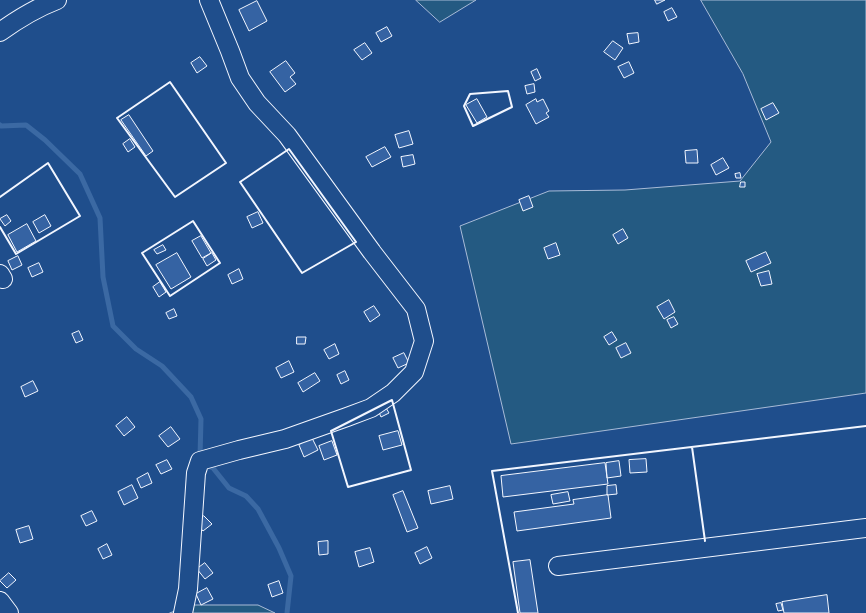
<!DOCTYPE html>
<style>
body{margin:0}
canvas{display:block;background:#1f4e8c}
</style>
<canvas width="866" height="613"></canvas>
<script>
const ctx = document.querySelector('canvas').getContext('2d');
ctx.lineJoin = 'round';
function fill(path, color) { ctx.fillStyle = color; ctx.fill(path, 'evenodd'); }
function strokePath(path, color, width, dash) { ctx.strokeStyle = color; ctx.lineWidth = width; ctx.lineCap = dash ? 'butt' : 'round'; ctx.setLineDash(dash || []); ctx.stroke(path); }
const green = new Path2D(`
 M416 0H476L440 22Z
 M701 0H866V393L511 444 460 226 549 191 625 190 740 181 771 142 743 74Z
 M191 605H258L275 613H170Z`);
fill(green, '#245a82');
strokePath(green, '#a8bbd7', 1);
strokePath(new Path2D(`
 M0 125 1 126 26 125 45 140 80 174 100 218 103 277 113 326 136 349 162 366 191 397 201 419 200 457
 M207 465 213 468 229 488 246 496 258 509 279 548 291 576 287 613`), '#3b69a3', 5);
const building = new Path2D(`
 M655 0H665L657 4Z
 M257 1 267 21 249 31 239 10Z
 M672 8 677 17 668 21 664 12Z
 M387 27 392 36 381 42 376 33Z
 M638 33 639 42 629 44 627 34Z
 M613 41 623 48 615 60 604 52Z
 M365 43 372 53 362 60 354 50Z
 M200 57 207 66 197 73 191 63Z
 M286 61 295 73 290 77 296 84 285 92 270 72Z
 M629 62 634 73 624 78 618 67Z
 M537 69 541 78 535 81 531 72Z
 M534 84 535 92 527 94 525 86Z
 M477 99 487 117 477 123 466 105Z
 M536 99 537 102 543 99 549 111 546 113 549 117 536 124 526 105Z
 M773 103 779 113 766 120 761 109Z
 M129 115 153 151 146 156 121 120Z
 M409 131 413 144 399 148 395 135Z
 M130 139 135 147 128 152 123 144Z
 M385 147 391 157 372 167 366 157Z
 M697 150 698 163H686L685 151Z
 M413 155 415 164 403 167 401 157Z
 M723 158 729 168 716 175 711 165Z
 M740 173 741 178H736L735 174Z
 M741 182H745V187H740Z
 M529 196 533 207 523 211 519 200Z
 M258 212 263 223 252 228 247 217Z
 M7 215 11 221 5 226 0 219Z
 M45 215 51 226 39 233 33 222Z
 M27 224 36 241 17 252 8 235Z
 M623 229 628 238 618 244 613 235Z
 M201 236 211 253 202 258 192 241Z
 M556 243 560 255 548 259 544 248Z
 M163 245 166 250 157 254 154 250Z
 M766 252 771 263 751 272 746 261Z
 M177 253 191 277 171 289 156 265Z
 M212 253 216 260 207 266 203 259Z
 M18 256 22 265 12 270 8 261Z
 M39 263 43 272 32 277 28 268Z
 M239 269 243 279 232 284 228 275Z
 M769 271 772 284 761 286 757 274Z
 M160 282 166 292 159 297 153 287Z
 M669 300 675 312 664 319 657 307Z
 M374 306 380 315 370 322 364 312Z
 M174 309 177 316 169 319 166 313Z
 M674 317 678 324 671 328 667 320Z
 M79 331 83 340 76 343 72 334Z
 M612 332 617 340 609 345 604 337Z
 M297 337H306L305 344H297Z
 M626 343 631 353 621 358 616 348Z
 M335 344 339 354 329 359 324 350Z
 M404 353 409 363 398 368 393 358Z
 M289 361 294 372 281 378 276 368Z
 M345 371 349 380 341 384 337 375Z
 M315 373 320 381 303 392 298 383Z
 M33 381 38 391 25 397 21 387Z
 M385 406 389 413 381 417 378 410Z
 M127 417 135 427 124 436 116 426Z
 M171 427 180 439 168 447 159 436Z
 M398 431 402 445 383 450 379 436Z
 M312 438 318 450 304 457 299 445Z
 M332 441 337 455 324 460 319 446Z
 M646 459 647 472 630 473 629 460Z
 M167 460 172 469 161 474 156 465Z
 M619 461 621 476 607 478 606 463Z
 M605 463 608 484 503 497 501 476Z
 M148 473 152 483 141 488 137 479Z
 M132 485 138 498 124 505 118 492Z
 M616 485 617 494 607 495V486Z
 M450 486 453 499 431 504 428 491Z
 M403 491 418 528 407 532 393 495Z
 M568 492 570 501 553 504 551 495Z
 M608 495 611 518 517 531 514 512 574 504 573 500Z
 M92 511 97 521 86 526 81 516Z
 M204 516 212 524 203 531 196 523Z
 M29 526 33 539 20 543 16 530Z
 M328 541V554L319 555 318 542Z
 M107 544 112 555 103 559 98 549Z
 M427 547 432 558 420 564 415 553Z
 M370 548 374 562 359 567 355 552Z
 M530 560 538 613H520L513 562Z
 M205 563 213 573 205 579 197 569Z
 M9 573 16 580 7 588 0 581Z
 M279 581 283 593 272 597 268 585Z
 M207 588 213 599 201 605 196 594Z
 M827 595 829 613H784L782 602Z
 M781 603 783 610 778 611 776 604Z`);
fill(building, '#3563a3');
strokePath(building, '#f2f6ff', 1);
const minor = new Path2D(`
 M0 32C18 19 36 8 57 0
 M0 274 3 279
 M558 566 866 528
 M0 601 9 613
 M183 613 188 589 196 473 200 461 239 450 285 439 347 417 371 408 393 393 414 372 424 341 416 309 372 252 287 135 257 103 240 78 230 51 209 0`);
strokePath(minor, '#f2f6ff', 20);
strokePath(minor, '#1f4e8c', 18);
strokePath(new Path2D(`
 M170 82 226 163 175 197 117 118Z
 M508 91 512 107 473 126 464 106 470 94Z
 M289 149 356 242 302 273 240 182Z
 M0 197 48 163 80 216 16 254 0 227
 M193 221 220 263 170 296 142 253Z
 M392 400 411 470 348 487 331 431Z
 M692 447 705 541
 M518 613 492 471 866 426`), '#f2f6ff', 2);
</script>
